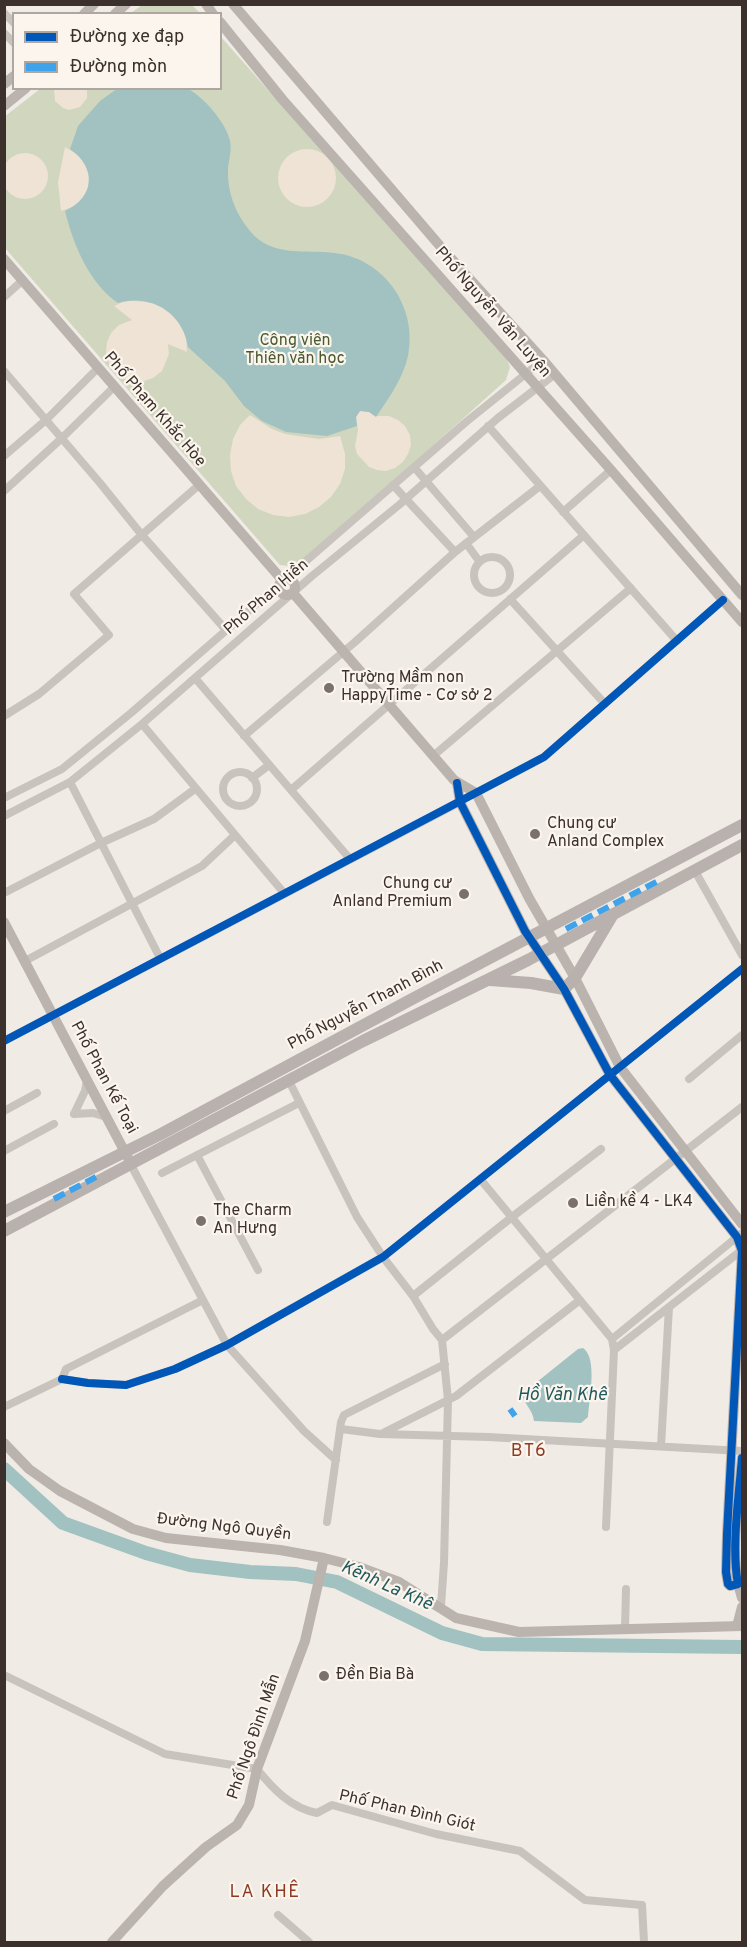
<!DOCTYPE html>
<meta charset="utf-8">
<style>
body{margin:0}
#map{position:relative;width:747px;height:1947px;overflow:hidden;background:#f0ebe5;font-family:Overpass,sans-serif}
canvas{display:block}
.frame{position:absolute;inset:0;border:6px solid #3b302b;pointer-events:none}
.legend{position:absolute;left:12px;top:12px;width:210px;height:78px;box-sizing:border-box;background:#fbf5ee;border:2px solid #aea6a0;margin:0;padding:8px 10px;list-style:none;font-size:18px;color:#3b302b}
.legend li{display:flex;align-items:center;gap:12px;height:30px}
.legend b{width:30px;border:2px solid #aea6a0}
</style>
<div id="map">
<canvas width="747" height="1947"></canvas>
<div class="frame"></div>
<ul class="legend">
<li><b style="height:8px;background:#0057b8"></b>Đường xe đạp</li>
<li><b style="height:8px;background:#3fa3eb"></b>Đường mòn</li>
</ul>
</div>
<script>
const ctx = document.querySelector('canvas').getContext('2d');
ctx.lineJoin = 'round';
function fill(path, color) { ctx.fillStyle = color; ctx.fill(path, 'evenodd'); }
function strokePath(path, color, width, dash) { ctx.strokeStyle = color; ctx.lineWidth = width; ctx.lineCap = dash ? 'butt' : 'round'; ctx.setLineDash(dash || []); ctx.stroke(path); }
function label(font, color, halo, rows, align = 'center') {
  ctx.font = font + ' Overpass,sans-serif'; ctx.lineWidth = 4.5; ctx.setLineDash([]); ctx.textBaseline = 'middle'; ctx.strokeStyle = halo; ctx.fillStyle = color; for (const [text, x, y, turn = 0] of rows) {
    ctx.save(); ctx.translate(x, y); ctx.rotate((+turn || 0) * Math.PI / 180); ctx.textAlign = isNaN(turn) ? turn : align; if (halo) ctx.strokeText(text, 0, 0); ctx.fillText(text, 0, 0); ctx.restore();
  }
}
fill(new Path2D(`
 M142 5H192L200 13H131Z
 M221 37 507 360 510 367 506 380 298 567 280 565 5 248 4 117 40 89 220 88Z`), '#d1d6bf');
fill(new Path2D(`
 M54 89H87V98L80 107 69 110 63 108 55 101Z
 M65 147 80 156 86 165 89 176 88 188 83 198 75 206 61 211 58 182Z
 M278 178a29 29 0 1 1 58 0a29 29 0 1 1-58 0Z
 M2 176a23 23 0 1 1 46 0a23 23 0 1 1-46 0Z
 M127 300 153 303 165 308 176 318 186 335 187 352 168 344 169 354 162 371 153 378 144 381 133 382 123 378 114 371 109 363 106 353 107 342 111 333 119 325 132 320 114 306Z
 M360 411 369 412 376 416H389L398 420 405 426 410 435 411 445 408 454 403 462 395 468 386 471 377 470 369 467 357 454 355 446 358 430 356 417Z
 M250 415 272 429 285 434 319 439 340 436 345 454V469L340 484 331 497 319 507 305 514 289 517 273 515 258 509 246 499 236 486 231 471 230 455 233 439 240 425Z`), '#eee3d5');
fill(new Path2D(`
 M118 88 188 89C203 96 227 124 230 141 232 149 229 160 228 168 227 192 235 213 250 231 272 258 305 249 335 253 385 259 418 308 408 356 403 378 389 398 376 417L369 412 360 411 356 417 357 426 327 436 286 432 262 421 244 406 225 381 188 347C183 313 151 293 118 303 89 283 73 244 65 211 95 197 97 168 70 149L78 126 100 101Z
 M583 1348C598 1358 589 1400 588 1417L581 1423 534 1421C533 1410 524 1404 522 1394L578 1349Z`), '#a1c2c1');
strokePath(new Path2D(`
 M4 1469 63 1523 146 1553 190 1565 250 1572 296 1574 337 1582 442 1633 482 1644 742 1647`), '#a1c2c1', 14);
strokePath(new Path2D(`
 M4 13 14 23
 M4 33 14 43
 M4 297 23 280
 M4 371 100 483 141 534 226 630
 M488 426 677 641
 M4 456 46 420 98 368
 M414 467 474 537
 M393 485 455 552
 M4 491 62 438 114 387
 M563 512 611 470
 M466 543 479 561
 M474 575a18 18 0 1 1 36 0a18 18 0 1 1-36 0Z
 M510 599 605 704
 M195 678 350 859
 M4 716 39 694 109 635 74 594 199 485
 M142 724 284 893
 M244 736 355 642 455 552 540 486
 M433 756 631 588
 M223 789a17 17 0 1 1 34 0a17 17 0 1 1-34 0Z
 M252 778 269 765
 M70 782 160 958
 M291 790 584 535
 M476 793 544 757 723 600
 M4 798 62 769 131 713 466 422 543 360
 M4 816 70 782 142 724 312 576 399 505 498 418 555 374
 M695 871 742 955
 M4 893 101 843 154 819 195 789
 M25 961 202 866 235 835
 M4 1041 460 802
 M689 1079 742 1035
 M289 1081 357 1217 383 1257 413 1296 433 1329 442 1340 448 1400 444 1563 441 1606
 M4 1111 37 1093
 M74 1114 85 1091 87 1080
 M74 1114 93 1113 106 1117
 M4 1151 54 1124
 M197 1155 258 1270
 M131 1165 227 1345 304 1431 336 1460
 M162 1173 299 1103
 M481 1180 612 1339 614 1350 606 1527
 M413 1296 512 1217 601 1149
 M612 1339 742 1233
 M442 1340 742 1107
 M614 1350 742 1250
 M62 1379 88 1383 126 1385 175 1369 227 1345 383 1257 742 969
 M4 1407 62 1379 66 1369 203 1300
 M341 1429 380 1434 488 1437 742 1451
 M381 1434 456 1396 580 1300
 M661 1446 669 1307
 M327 1522 341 1422 344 1415 445 1364
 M625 1628 626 1589
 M4 1675 165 1754 257 1769C273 1789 291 1808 317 1813L332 1805 436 1834 520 1851 585 1900 642 1905 644 1942
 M278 1915 309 1942`), '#c9c3be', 8);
strokePath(new Path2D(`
 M206 4 213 14
 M233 4 440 246 543 360 742 595
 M84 14 94 4
 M115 14 126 4
 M220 22 282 99 611 470 742 622
 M4 84 14 76
 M4 106 26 88
 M4 259 283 581
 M279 587a8 8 0 1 1 16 0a8 8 0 1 1-16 0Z
 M293 593 454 780 476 793 529 898 575 978 620 1067 742 1224
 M457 783 460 802 525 931 564 989 610 1075 737 1237 742 1251 727 1534 726 1572 728 1584 730 1586 738 1584C731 1546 739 1497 742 1458
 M4 922 128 1158
 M4 1443 29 1469 60 1491 133 1529 166 1538 280 1550 324 1558 359 1567 399 1582 456 1618 519 1632 742 1626
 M738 1584 742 1598
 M737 1626 742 1607
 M112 1942 163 1886 206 1847 237 1825 249 1805 257 1769 305 1641 324 1558`), '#bab3ae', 10);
strokePath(new Path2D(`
 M490 980 531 983 564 989 575 978 612 916
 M4 1212 161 1134 414 998 742 825
 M4 1231 363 1041 528 960 742 845`), '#b8b1ad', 12);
strokePath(new Path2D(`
 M566 929 658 881
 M54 1199 96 1177
 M510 1409 515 1416`), '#3fa3eb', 6, [12, 6]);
strokePath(new Path2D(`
 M457 783 460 802 525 931 564 989 610 1075 737 1237 742 1251 727 1534 726 1572 728 1584 730 1586 738 1584C731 1546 739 1497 742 1458
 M4 1041 544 757 723 600
 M62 1379 88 1383 126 1385 175 1369 227 1345 383 1257 742 969`), '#0057b8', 8);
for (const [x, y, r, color] of [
 [329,688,6,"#7a716c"],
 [535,834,6,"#7a716c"],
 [464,894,6,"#7a716c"],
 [573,1203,6,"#7a716c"],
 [201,1221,6,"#7a716c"],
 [324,1676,6,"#7a716c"]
]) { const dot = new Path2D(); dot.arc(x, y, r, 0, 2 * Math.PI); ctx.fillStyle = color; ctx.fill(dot); strokePath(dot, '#fbf5ee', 2); }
label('16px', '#3b302b', '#fbf5ee', [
 ["Phố Nguyễn Văn Luyện",492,313,49],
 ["Phố Phạm Khắc Hòe",154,410,49],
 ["Phố Phan Hiền",267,598,-41],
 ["Phố Nguyễn Thanh Bình",366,1006,-28],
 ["Phố Phan Kế Toại",103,1078,62],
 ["Đường Ngô Quyền",224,1528,7],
 ["Phố Ngô Đình Mẫn",255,1737,-71],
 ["Phố Phan Đình Giót",407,1812,13]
]);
label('16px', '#4a5a2e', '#fbf5ee', [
 ["Công viên",295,342],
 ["Thiên văn học",295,360]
]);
label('16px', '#3b302b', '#fbf5ee', [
 ["Trường Mầm non",341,679],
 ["HappyTime - Cơ sở 2",341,697],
 ["Chung cư",547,825],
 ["Anland Complex",547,843],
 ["Chung cư",452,885,"right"],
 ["Anland Premium",452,903,"right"],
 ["Liền kề 4 - LK4",585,1203],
 ["The Charm",213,1212],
 ["An Hưng",213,1230],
 ["Đền Bia Bà",336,1676]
], 'left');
label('italic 18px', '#1f5a5e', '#fbf5ee', [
 ["Hồ Văn Khê",562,1396],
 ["Kênh La Khê",386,1587,24]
]);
ctx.letterSpacing = '1.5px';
label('18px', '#8c3b22', '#fbf5ee', [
 ["BT6",529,1452],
 ["LA KHÊ",265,1893]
]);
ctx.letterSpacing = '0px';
</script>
